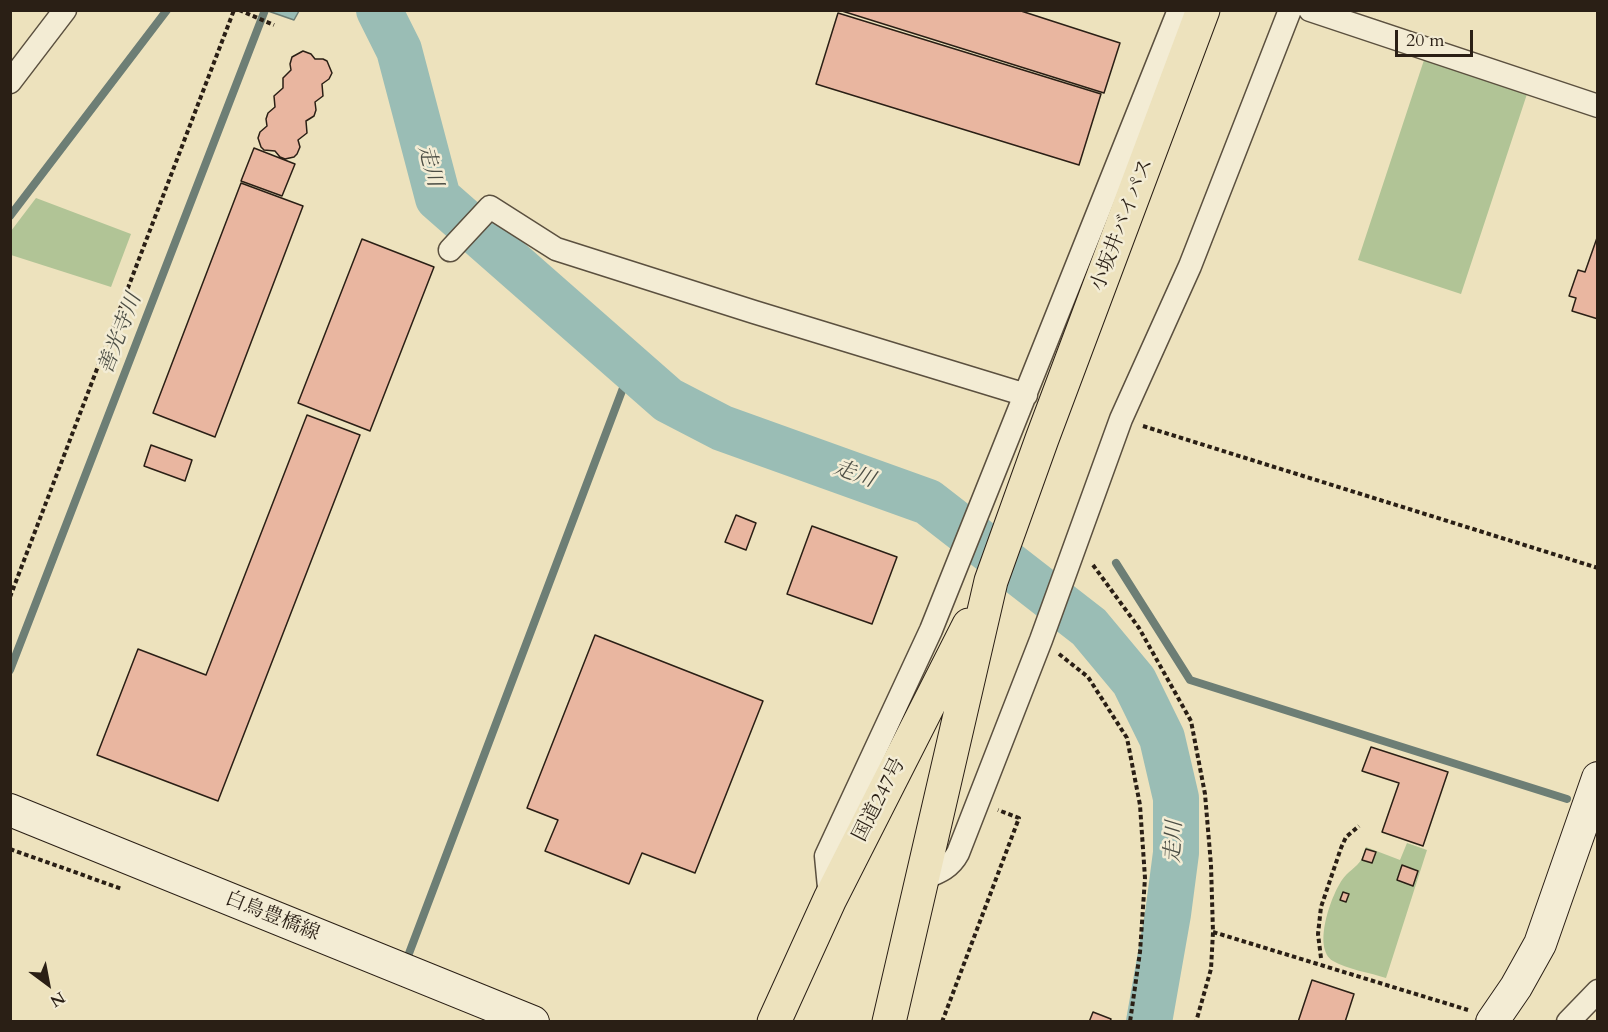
<!DOCTYPE html>
<meta charset="utf-8">
<style>
body{margin:0}
#map{position:relative;width:1608px;height:1032px;overflow:hidden;background:#ede2bd;font-family:Cardo,serif}
canvas{display:block}
.frame{position:absolute;inset:0;border:12px solid #2a1f15;pointer-events:none}
.north{position:absolute;left:18px;top:954px;width:60px;height:60px;-webkit-text-stroke:4px #f3ecd4;paint-order:stroke;rotate:148deg;font-size:16px;font-weight:700;line-height:24px;text-align:center;color:#2a1f15}
.north::after{content:'';display:block;margin:auto;width:21px;height:27px;background:#2a1f15;clip-path:polygon(50% 0,100% 100%,50% 72%,0 100%)}
.scale{position:absolute;left:1395px;top:30px;width:78px;height:27px;box-sizing:border-box;border:3px solid #2a1f15;border-top:0;padding-left:8px;font-size:18px;line-height:21px;white-space:nowrap;color:#2a1f15;-webkit-text-stroke:4px #f3ecd4;paint-order:stroke}
</style>
<div id="map">
<canvas width="1608" height="1032"></canvas>
<div class="frame"></div>
<div class="north">N</div>
<div class="scale">20 m</div>
</div>
<script>
const ctx = document.querySelector('canvas').getContext('2d');
ctx.lineJoin = 'round';
function fill(path, color) { ctx.fillStyle = color; ctx.fill(path, 'evenodd'); }
function strokePath(path, color, width, dash) { ctx.strokeStyle = color; ctx.lineWidth = width; ctx.lineCap = dash ? 'butt' : 'round'; ctx.setLineDash(dash || []); ctx.stroke(path); }
function label(font, color, halo, rows, align = 'center') {
  ctx.font = font + ' Cardo,"Noto Serif JP",serif'; ctx.lineWidth = 5; ctx.setLineDash([]); ctx.textBaseline = 'middle'; ctx.strokeStyle = halo; ctx.fillStyle = color; for (const [text, x, y, turn = 0] of rows) {
    ctx.save(); ctx.translate(x, y); ctx.rotate((+turn || 0) * Math.PI / 180); ctx.textAlign = isNaN(turn) ? turn : align; if (halo) ctx.strokeText(text, 0, 0); ctx.fillText(text, 0, 0); ctx.restore();
  }
}
fill(new Path2D(`
 M1424 60 1527 94 1461 294 1358 260Z
 M36 198 131 234 111 287 11 255V231Z
 M1407 843 1427 850 1386 978C1371 973 1346 969 1333 961 1312 948 1331 896 1342 880 1347 872 1357 867 1361 860 1363 857 1364 851 1366 847L1400 860Z`), '#b1c496');
const water = new Path2D(`
 M268 11H299L294 20Z`);
fill(water, '#9abdb5');
strokePath(water, '#6d7e75', 1.5);
strokePath(new Path2D(`
 M10 216 167 10
 M1116 563 1190 680 1567 799
 M10 670 265 10
 M408 956 631 367`), '#6d7e75', 8);
strokePath(new Path2D(`
 M379 10 399 50 438 198 668 400 722 428 928 502 1089 627 1134 681 1162 738 1176 798V853L1168 914 1149 1022`), '#9abdb5', 46);
const building = new Path2D(`
 M1018 10 1120 43 1104 93 842 11Z
 M838 13 1101 94 1079 165 816 84Z
 M303 51 311 54 315 59H323L327 61 332 73 329 79 322 84 323 96 315 102 316 110 314 116 306 121 307 133 298 140 300 147 297 154 294 157 285 159 280 157 275 151 264 150 261 147 258 138 260 132 267 126 266 119 268 113 275 107 274 96 283 88V78L291 70 290 64 292 57Z
 M254 148 295 164 282 196 241 181Z
 M241 183 303 206 215 437 153 413Z
 M1598 235V319L1572 311 1576 298 1569 296 1578 270 1585 272Z
 M362 239 434 267 370 431 298 403Z
 M307 415 360 435 218 801 97 755 138 649 206 675Z
 M151 445 192 460 185 481 144 466Z
 M736 515 756 523 746 550 725 542Z
 M812 526 897 557 872 624 787 594Z
 M595 635 763 701 695 873 642 853 629 884 545 851 558 820 527 808Z
 M1371 747 1448 772 1423 846 1382 832 1399 783 1362 771Z
 M1366 849 1376 852 1372 863 1362 860Z
 M1402 865 1418 871 1413 886 1397 880Z
 M1343 892 1349 894 1346 902 1340 900Z
 M1312 980 1354 994 1345 1022H1298Z
 M1093 1012 1111 1019 1110 1022H1089Z`);
fill(building, '#e9b6a0');
strokePath(building, '#2a1f15', 1.5);
const street = new Path2D(`
 M1310 10 1598 106
 M10 82 65 10
 M450 250 490 207 556 249 754 312 1026 395
 M924 878C939 872 950 868 958 853L1041 640 1121 419 1190 266 1290 10
 M830 898 826 856 931 630 1179 10
 M1568 1022 1598 991`);
const secondary = new Path2D(`
 M10 810 533 1022
 M1492 1022 1516 987 1540 944 1598 778`);
const highway = new Path2D(`
 M774 1022 830 899 969 625
 M889 1022 991 581 1042 439 1203 10`);
strokePath(street, '#5b503f', 25);
strokePath(secondary, '#2a1f15', 34);
strokePath(highway, '#2a1f15', 35);
strokePath(new Path2D(`
 M239 10 274 25
 M1143 426 1598 568
 M1093 565 1139 628 1191 721 1205 794 1211 865 1213 932 1211 969 1196 1022
 M10 597 234 10
 M1059 654 1088 677 1127 738 1140 805 1145 878 1140 952 1130 1022
 M10 849 122 889
 M1213 932 1468 1010
 M1321 958 1318 934 1321 907 1341 848 1346 837 1359 826
 M942 1022 1019 818 998 810`), '#2a1f15', 4, [4.5, 3]);
strokePath(street, '#f3ecd4', 22);
strokePath(secondary, '#f3ecd4', 32);
strokePath(highway, '#ede2bd', 33);
label('20px', '#2a1f15', '#f3ecd4', [
 ["小坂井バイパス",1123,225,-69],
 ["国道247号",880,800,-63],
 ["白鳥豊橋線",272,917,22]
]);
label('italic 21px', '#4c4e45', '#f3ecd4', [
 ["走川",429,166,75],
 ["善光寺川",121,334,-69],
 ["走川",854,475,20],
 ["走川",1175,842,-87]
]);
</script>
